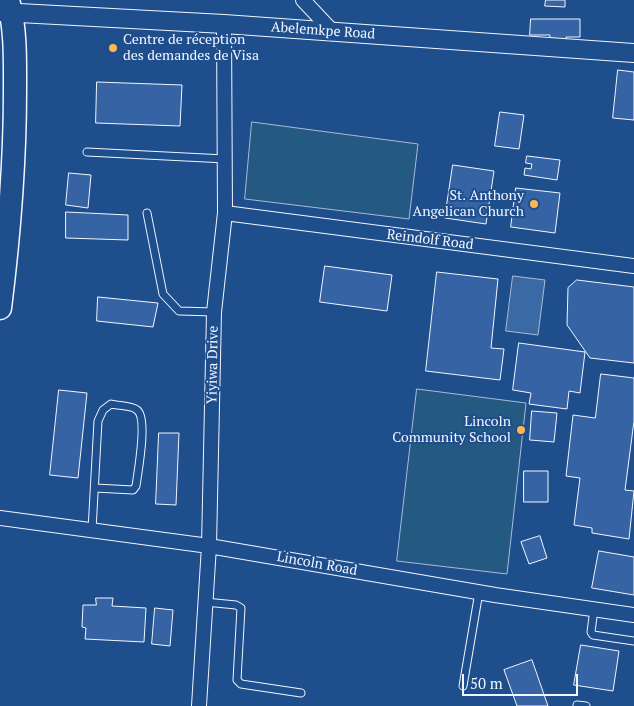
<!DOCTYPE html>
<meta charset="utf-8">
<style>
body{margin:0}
#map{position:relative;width:634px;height:706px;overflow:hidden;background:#1f4e8c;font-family:"PT Serif",serif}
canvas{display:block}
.scale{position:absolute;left:462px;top:674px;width:116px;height:22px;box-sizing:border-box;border:2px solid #f2f6ff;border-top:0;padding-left:6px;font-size:15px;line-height:18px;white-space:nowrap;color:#f2f6ff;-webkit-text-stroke:4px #1f4e8c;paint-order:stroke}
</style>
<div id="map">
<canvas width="634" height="706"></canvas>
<div class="scale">50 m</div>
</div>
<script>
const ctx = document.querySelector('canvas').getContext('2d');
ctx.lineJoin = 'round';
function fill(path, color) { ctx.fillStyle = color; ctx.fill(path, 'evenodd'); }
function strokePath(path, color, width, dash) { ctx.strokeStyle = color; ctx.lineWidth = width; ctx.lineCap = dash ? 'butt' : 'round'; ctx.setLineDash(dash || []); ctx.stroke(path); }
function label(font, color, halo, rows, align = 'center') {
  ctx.font = font + ' "PT Serif",serif'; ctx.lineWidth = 4; ctx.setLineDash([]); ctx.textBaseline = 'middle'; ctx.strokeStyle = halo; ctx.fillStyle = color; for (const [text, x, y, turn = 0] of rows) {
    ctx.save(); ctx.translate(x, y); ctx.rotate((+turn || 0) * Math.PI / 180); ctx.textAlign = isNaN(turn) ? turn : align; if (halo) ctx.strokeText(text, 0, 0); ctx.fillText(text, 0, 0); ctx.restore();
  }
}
const green = new Path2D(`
 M252 122 418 144 409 219 245 199Z
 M417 389 526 403 507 574 397 561Z`);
fill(green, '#245a82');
strokePath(green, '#a8bbd7', 1);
const water = new Path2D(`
 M513 276 545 280 538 335 506 331Z`);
fill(water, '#3b69a3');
strokePath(water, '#a8bbd7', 1);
const building = new Path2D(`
 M546 0H565V7L545 6Z
 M531 19H580V37H566V43H550V35H530Z
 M618 70 634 72V120L613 118Z
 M97 82 182 85 180 126 96 123Z
 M500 112 524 115 519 149 495 146Z
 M527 156 560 160 557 180 524 175 525 168 531 169 532 164 526 163Z
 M453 165 494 171 486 224 445 218Z
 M69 173 91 175 88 208 66 205Z
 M516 188 560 193 555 233 511 227Z
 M66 212 128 215V240L66 238Z
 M325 266 392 275 387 311 320 302Z
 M437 272 498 279 491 348 504 349 500 380 426 371Z
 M577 280 634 287V363L590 358 567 325 568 288Z
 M98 297 158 303 153 327 97 321Z
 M519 343 585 352 580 393 569 391 567 409 529 404 531 393 513 390Z
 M601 374 634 378V421L625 490 634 491 629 539 592 533V528L574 525 580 478 566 476 573 415 595 418Z
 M59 390 87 393 78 478 50 475Z
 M532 411 557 413 554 442 530 440Z
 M159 433H179L176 505 156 504Z
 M524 471H548V502H524Z
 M540 536 547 558 529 564 521 542Z
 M599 551 634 557V595L592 588Z
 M96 598H113L112 606 146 608 144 642 85 639 86 628 82 627 83 605H96Z
 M155 608 173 610 170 646 152 644Z
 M581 645 619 651 613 691 574 685Z
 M532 660 548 706H517L504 670Z`);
fill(building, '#3563a3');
strokePath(building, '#f2f6ff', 1);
const service = new Path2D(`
 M87 152 225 159
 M147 213 163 294 179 311 214 312
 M92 530 98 421 103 410 111 404C118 406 132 405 137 410 148 418 138 471 136 486L133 490 95 488
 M205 602 236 605 241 608 237 680 241 684 301 693
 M594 609 591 632 593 635 634 641
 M463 686 479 592
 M577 705 586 706`);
const minor = new Path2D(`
 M303 0 333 32
 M225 213 634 266
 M0 518 209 546 495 595 634 615
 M199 706 209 546 214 312 225 213 224 24`);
const tertiary = new Path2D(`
 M0 12 224 24 634 53`);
const primary = new Path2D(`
 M0 308C9 236 15 164 15 91 15 61 16 29 8 0`);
strokePath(service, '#f2f6ff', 9);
strokePath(minor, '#f2f6ff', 16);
strokePath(tertiary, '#f2f6ff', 20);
strokePath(primary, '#f2f6ff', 25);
strokePath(service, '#1f4e8c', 7);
strokePath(minor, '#1f4e8c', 14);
strokePath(tertiary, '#1f4e8c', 18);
strokePath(primary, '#1f4e8c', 22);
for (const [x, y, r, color] of [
 [113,48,5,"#ffb74d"],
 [534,204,5,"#ffb74d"],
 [521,430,5,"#ffb74d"]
]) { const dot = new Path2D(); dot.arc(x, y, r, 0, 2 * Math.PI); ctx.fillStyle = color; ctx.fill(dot); strokePath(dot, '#1f4e8c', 2); }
label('14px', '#f2f6ff', '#1f4e8c', [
 ["Abelemkpe Road",323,31,4],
 ["Reindolf Road",430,240,7],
 ["Yiyiwa Drive",213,365,-89],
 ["Lincoln Road",317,564,10]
]);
label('14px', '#f2f6ff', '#1f4e8c', [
 ["Centre de réception",123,40,"left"],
 ["des demandes de Visa",123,56,"left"],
 ["St. Anthony",524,196],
 ["Angelican Church",524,212],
 ["Lincoln",511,422],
 ["Community School",511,438]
], 'right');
</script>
